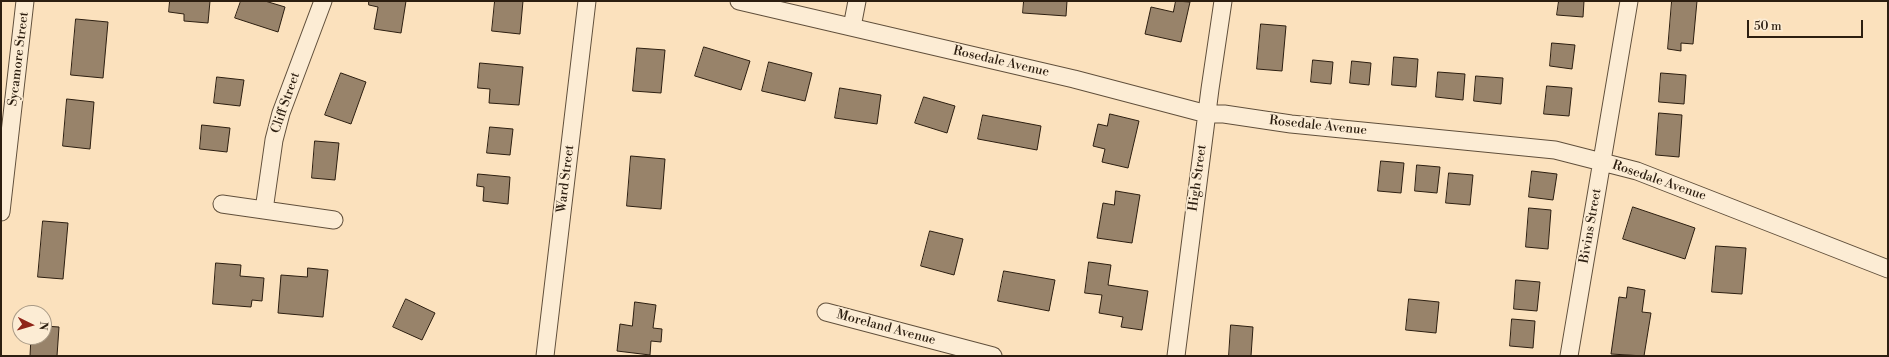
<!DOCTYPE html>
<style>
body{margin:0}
#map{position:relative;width:1889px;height:357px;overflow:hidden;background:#fbe1bd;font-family:"Libre Bodoni",serif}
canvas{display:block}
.frame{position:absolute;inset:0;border:2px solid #2c1e10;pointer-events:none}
.north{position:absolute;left:12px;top:305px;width:40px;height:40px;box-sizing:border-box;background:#fcecd4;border:1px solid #a99a86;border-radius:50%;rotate:95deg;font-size:11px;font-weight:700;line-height:16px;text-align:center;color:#2c1e10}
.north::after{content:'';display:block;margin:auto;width:14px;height:18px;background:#8f2418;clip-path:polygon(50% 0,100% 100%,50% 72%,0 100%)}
.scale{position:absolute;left:1747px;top:20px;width:116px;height:18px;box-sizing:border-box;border:2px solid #2c1e10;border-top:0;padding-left:5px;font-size:12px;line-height:14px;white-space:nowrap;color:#2c1e10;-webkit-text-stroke:3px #fcecd4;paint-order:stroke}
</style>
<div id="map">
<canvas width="1889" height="357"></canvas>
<div class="frame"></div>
<div class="north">N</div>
<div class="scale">50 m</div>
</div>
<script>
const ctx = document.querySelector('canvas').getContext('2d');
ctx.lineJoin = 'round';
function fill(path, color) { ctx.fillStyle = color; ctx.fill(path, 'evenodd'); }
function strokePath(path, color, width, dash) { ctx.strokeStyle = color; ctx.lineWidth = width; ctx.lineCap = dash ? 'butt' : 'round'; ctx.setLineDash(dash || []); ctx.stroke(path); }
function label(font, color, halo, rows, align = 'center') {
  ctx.font = font + ' "Libre Bodoni",serif'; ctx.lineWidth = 3.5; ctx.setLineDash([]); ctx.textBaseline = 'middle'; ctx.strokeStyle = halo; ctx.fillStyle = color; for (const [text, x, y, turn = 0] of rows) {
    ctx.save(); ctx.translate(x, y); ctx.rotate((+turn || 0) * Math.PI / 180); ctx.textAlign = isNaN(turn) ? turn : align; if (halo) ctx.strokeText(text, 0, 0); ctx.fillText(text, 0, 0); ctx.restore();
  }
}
const building = new Path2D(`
 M170 1H210L208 23 184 21V14L169 12Z
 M241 1H265L285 7 278 32 235 18Z
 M369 1H406L401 33 374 29 378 7 369 5Z
 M495 1H523L520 34 492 31Z
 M1024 1H1067L1066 16 1023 13Z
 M1176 1 1190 2 1181 42 1145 34 1151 7 1173 12Z
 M1559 1H1584L1583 17 1557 15Z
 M1672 1H1697L1693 44 1681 43V51L1668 49Z
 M76 19 108 22 103 78 71 75Z
 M1261 24 1286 26 1282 71 1257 69Z
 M1552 43 1575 45 1572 69 1550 66Z
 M704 47 750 61 741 90 695 76Z
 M637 48 665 50 661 93 633 91Z
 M1394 57 1418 59 1416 87 1392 85Z
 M1313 60 1333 62 1331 84 1311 82Z
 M1352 61 1371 63 1369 85 1350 83Z
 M769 62 812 73 805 101 762 91Z
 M480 63 523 67 519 105 489 103 490 89 478 88Z
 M1438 72 1465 74 1463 100 1436 97Z
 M341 73 366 82 351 124 325 115Z
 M1661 73 1686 75 1684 104 1659 102Z
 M1476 76 1503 78 1501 104 1474 101Z
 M217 77 244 80 240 106 214 103Z
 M1547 86 1572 88 1569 116 1544 114Z
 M840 88 881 95 877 124 835 118Z
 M924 97 955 106 947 133 915 123Z
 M67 99 94 102 90 149 63 146Z
 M1659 113 1682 115 1679 157 1656 155Z
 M1110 114 1139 121 1128 168 1102 162 1105 149 1093 146 1098 124 1107 126Z
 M983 115 1041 126 1037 150 978 139Z
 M202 125 230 128 227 152 200 149Z
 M490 127 513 129 510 155 487 153Z
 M315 141 339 143 335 180 312 178Z
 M631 156 665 159 661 209 627 206Z
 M1381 161 1404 163 1401 193 1378 191Z
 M1417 165 1440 167 1437 193 1415 191Z
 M1532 171 1557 174 1553 200 1529 197Z
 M1449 173 1473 175 1470 205 1446 203Z
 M478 174 510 177 508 204 483 201 484 187 477 186Z
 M1116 191 1140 195 1132 243 1097 238 1103 203 1114 205Z
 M1633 207 1695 228 1685 259 1623 239Z
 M1529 208 1551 210 1548 249 1526 247Z
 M43 221 68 223 63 279 38 277Z
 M930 231 963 239 954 275 921 266Z
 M1716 246 1746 248 1742 294 1712 292Z
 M1089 262 1111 265 1108 285 1148 291 1142 330 1121 327 1123 317 1099 313 1102 295 1085 293Z
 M216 263 241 265 240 276 264 278 262 301 252 300 251 307 213 304Z
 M308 268 328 270 323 317 278 313 281 275 307 277Z
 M1004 271 1055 280 1049 311 998 301Z
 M1516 280 1540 282 1537 311 1514 309Z
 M1628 287 1645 290 1642 312 1651 313 1644 356 1611 354 1619 297 1626 298Z
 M406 299 435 313 422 340 393 327Z
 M1409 299 1439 302 1436 333 1406 330Z
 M635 302 656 305 653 328 662 329 661 342 651 341 650 355 617 351 620 324 632 326Z
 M1512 319 1535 321 1533 348 1510 346Z
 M1231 325 1253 327 1251 356H1229Z
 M44 326 59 327 57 356H30L31 337H44Z`);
fill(building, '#98836a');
strokePath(building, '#2c1e10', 1);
const minor = new Path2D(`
 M739 1 1074 79 1207 114H1224L1291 124 1555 150 1637 171 1888 269
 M852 27 857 1
 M222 204 334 220
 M264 210 274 140 281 113 323 1
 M1 212 25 1
 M826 312 993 356
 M545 356 587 1
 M1176 356 1210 89 1223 1
 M1569 356 1629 1`);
strokePath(minor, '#604f3b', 19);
strokePath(minor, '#fcecd4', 17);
label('13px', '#2c1e10', '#fcecd4', [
 ["Sycamore Street",19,59,-83],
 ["Rosedale Avenue",1001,62,13],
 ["Cliff Street",286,103,-71],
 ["Rosedale Avenue",1318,126,6],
 ["High Street",1198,178,-82],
 ["Ward Street",566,179,-83],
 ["Rosedale Avenue",1659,181,19],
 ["Bivins Street",1591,226,-80],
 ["Moreland Avenue",886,328,15]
]);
</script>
